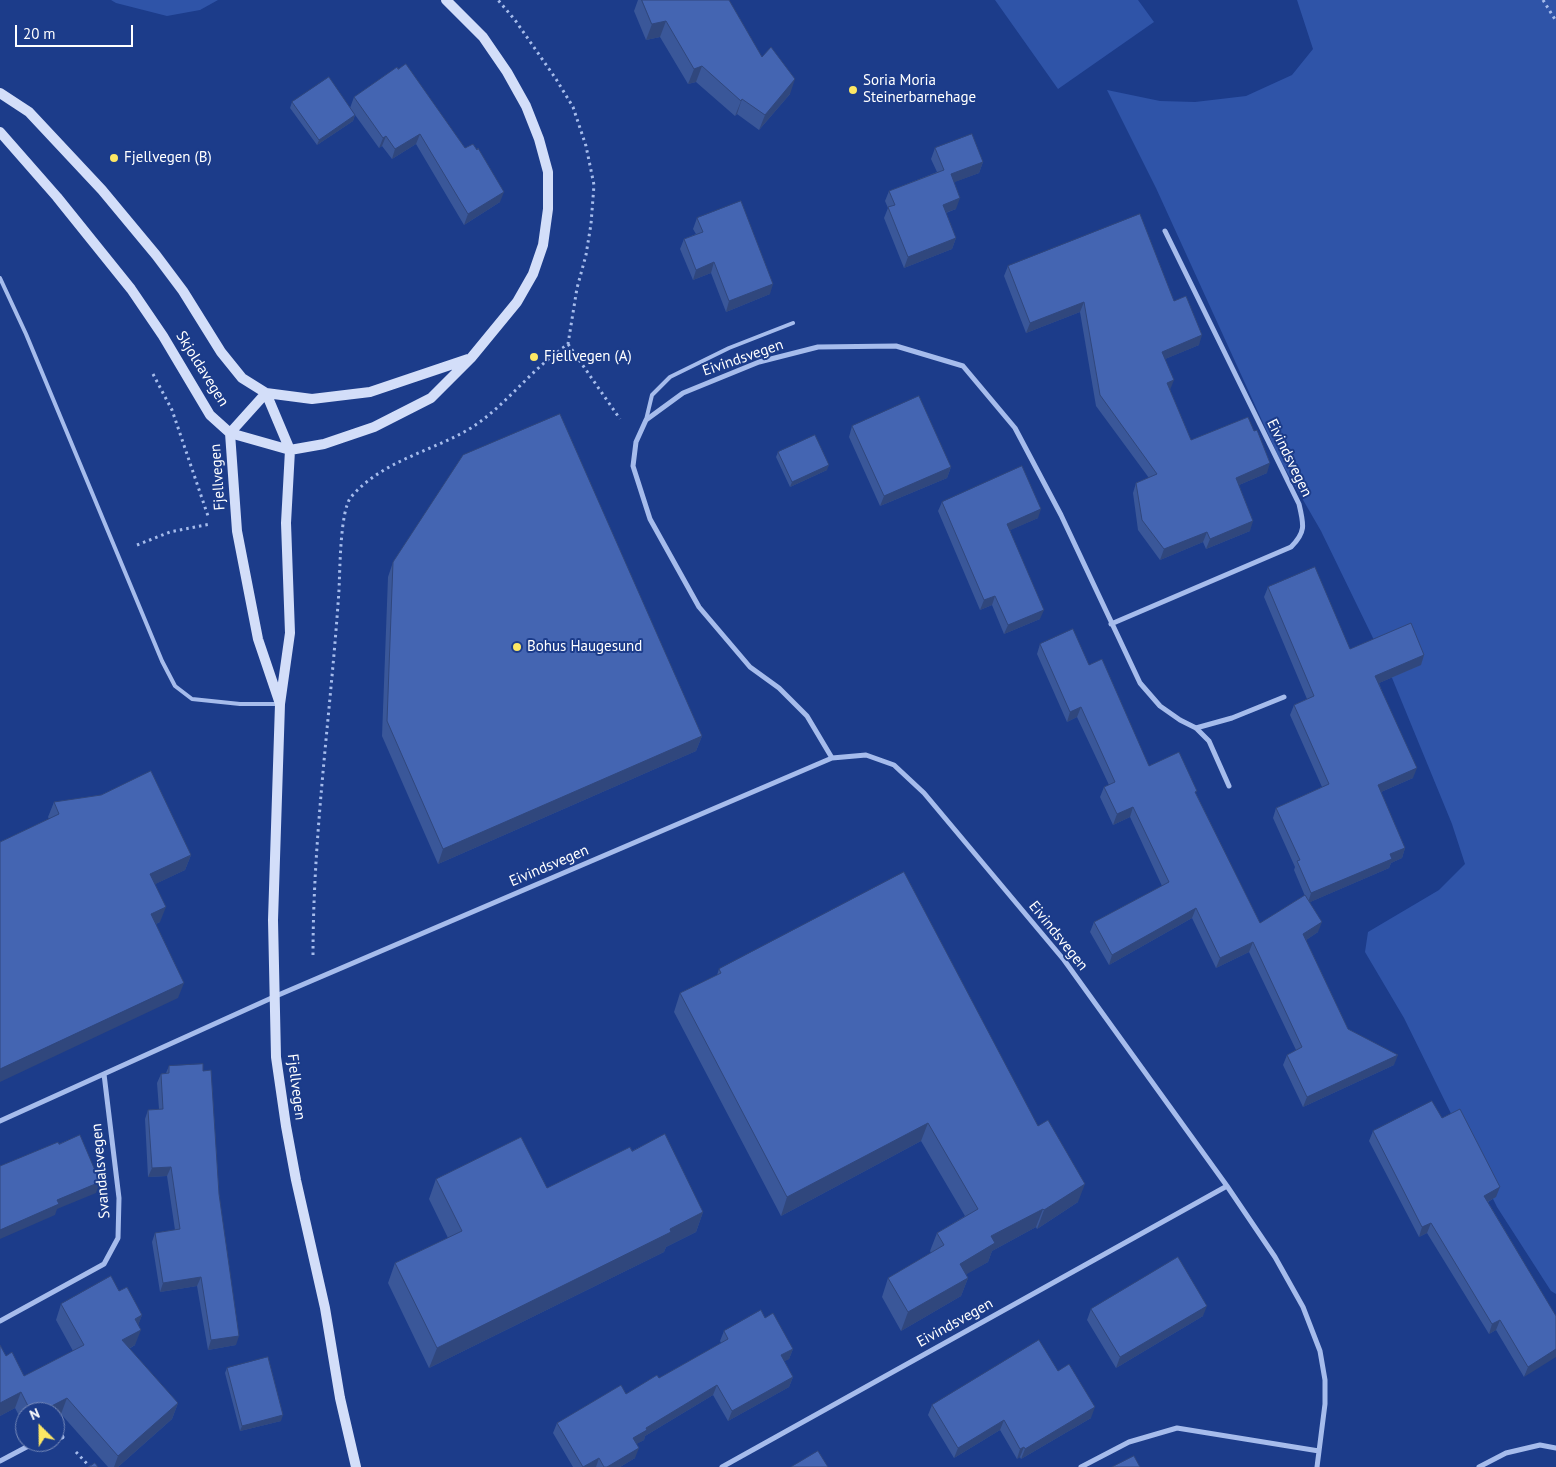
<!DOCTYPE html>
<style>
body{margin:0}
#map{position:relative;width:1556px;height:1467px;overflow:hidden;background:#1c3c8a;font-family:"PT Sans",sans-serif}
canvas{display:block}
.north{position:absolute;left:15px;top:1402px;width:50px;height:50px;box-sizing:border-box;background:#1c3c8a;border:1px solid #778ab9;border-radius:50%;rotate:337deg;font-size:14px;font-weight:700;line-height:20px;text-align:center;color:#fff}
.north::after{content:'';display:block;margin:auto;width:18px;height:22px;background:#fde764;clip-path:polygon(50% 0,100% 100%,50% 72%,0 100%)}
.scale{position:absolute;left:15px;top:25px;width:118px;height:22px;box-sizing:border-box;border:2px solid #fff;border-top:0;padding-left:6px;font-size:15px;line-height:18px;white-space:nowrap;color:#fff;-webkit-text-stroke:4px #1c3c8a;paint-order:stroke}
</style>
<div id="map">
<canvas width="1556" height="1467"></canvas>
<div class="north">N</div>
<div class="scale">20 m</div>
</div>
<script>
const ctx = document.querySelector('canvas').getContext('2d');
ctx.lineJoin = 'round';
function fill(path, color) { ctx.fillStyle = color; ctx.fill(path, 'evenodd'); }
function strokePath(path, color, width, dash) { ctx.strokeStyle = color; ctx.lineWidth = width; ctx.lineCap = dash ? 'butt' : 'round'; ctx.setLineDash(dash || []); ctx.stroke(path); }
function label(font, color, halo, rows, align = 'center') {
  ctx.font = font + ' "PT Sans",sans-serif'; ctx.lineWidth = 4; ctx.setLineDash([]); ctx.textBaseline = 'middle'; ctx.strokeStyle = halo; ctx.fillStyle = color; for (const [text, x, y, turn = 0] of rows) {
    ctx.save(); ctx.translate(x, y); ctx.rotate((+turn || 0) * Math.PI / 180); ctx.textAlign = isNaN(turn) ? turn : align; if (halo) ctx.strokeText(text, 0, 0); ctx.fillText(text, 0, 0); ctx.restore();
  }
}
fill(new Path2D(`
 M111 0H218L200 10 167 16 116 3Z
 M995 0H1138L1154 22 1058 89Z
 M1297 0H1556V1294L1551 1291 1497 1207 1404 1018 1365 952 1368 932 1439 890 1465 864 1452 824 1390 673 1321 531 1280 460 1156 188 1107 90 1160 101 1195 102 1246 96 1292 75 1313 49Z`), '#2f54a8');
strokePath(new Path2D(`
 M1543 0 1556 21
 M568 344 620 419
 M153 374 172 410 209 519
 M137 545 170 532 210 524
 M313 955C313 833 331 711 339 590 340 570 340 511 351 497 383 460 431 452 471 428 499 410 520 384 544 363 552 356 560 350 568 344L577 288 586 255 591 224 594 185 586 146 573 107 556 79 515 20 498 0
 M76 1452 90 1467`), '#a6bcec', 3, [2.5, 4]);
strokePath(new Path2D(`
 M0 278 26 334 162 661 175 686 192 699 240 704H279
 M646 420 652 395 670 377 729 348 793 323`), '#a6bcec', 4);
strokePath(new Path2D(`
 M1111 624 1291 547C1306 532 1304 525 1299 504L1165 231
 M1196 728 1232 718 1284 697
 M832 758 807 716 779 688 750 667 699 607 650 519 633 466 636 442 646 420 683 393 759 362 818 347 896 346 963 366 1015 428 1061 515 1140 683 1160 706 1180 720 1196 728 1209 741 1229 786
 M0 1121 276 996 832 758 866 755 894 765 924 793 1064 960 1227 1186 1275 1257 1303 1307 1320 1351 1325 1380V1404L1317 1467
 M0 1321 104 1264 118 1238 119 1198 104 1074
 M55 1438 62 1437
 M0 1461 36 1442
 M722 1467 1227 1186
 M1081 1467 1129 1442 1177 1428 1319 1451
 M1479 1467 1506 1453 1540 1445 1556 1448`), '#a6bcec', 5);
strokePath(new Path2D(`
 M0 93 29 112 102 190 156 255 183 291 221 352 242 378 266 393 312 399 370 392 468 359
 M0 132 57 197 131 289 163 336 210 415 230 433 290 450 324 444 374 427 431 398 471 358 517 302 533 274 543 245 548 209V172L539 139 526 106 507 72 483 37 446 0
 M280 704 258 639 237 531 230 433 266 393 290 450 286 523 290 633 280 704 273 920 276 1057 286 1126 296 1180 325 1308 340 1398 356 1467`), '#d3def9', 10);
fill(new Path2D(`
 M638 0H729L762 57 790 94 759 130 737 114 735 116 696 82 688 84 660 37 646 40 634 11Z
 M398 69 500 202 464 225 416 144 392 159 382 146 379 148 350 108 354 97Z
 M292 102 355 115 353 121 317 145 290 108Z
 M935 148 983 162 979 173 954 182 956 209 946 213 956 238 952 249 904 268 884 218 888 208 885 201 889 191 937 172 931 159Z
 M697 218 770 294 726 312 711 273 693 280 680 249 684 239 696 234 693 229Z
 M1008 266 1174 301 1199 345 1165 359 1170 390 1191 440 1267 473 1239 485 1250 531 1206 549 1203 542 1160 560 1138 530 1133 493 1136 483 1149 478 1096 406 1080 312 1026 333 1004 276Z
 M852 426 951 467 947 478 880 506 849 437Z
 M778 452 827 470 790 487 776 457Z
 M942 502 1038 518 1010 530 1040 619 1004 634 992 605 980 610 938 511Z
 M393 562 702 736 696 751 438 864 382 736 388 577Z
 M1268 587 1350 649 1424 655 1421 665 1379 683 1413 778 1381 792 1405 848 1402 858 1391 863 1389 868 1310 902 1318 932 1306 940 1348 1029 1394 1065 1303 1107 1283 1065 1287 1055 1296 1050 1249 952 1216 968 1192 918 1109 965 1090 932 1094 922 1162 886 1130 817 1113 825 1100 797 1104 787 1109 785 1077 717 1067 722 1037 654 1040 644 1089 665 1149 766 1196 794 1260 923 1305 896 1294 870 1295 867 1273 818 1276 808 1322 787 1290 715 1294 705 1307 699 1264 597Z
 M54 802 191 855 185 870 155 884 160 922 156 924 178 998 0 842 49 819 48 817Z
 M719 969 1078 1202 1037 1229 1036 1227 992 1251 988 1262 966 1274 968 1278 961 1296 901 1331 882 1297 888 1278 931 1253 930 1251 937 1233 965 1216 921 1141 781 1216 674 1012 680 993 717 975Z
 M169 1066 203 1071 219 1194 236 1345 208 1350 197 1286 160 1292 152 1242 155 1233 175 1230 167 1176 148 1177 145 1119 148 1110 159 1109 157 1083 161 1074 166 1073Z
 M1442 1118 1496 1197 1488 1202 1556 1316 1524 1377 1496 1330 1489 1334 1427 1233 1419 1237 1369 1141 1373 1131Z
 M632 1151 703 1212 696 1232 666 1247 664 1252 429 1368 388 1283 395 1263 448 1238 429 1199 436 1179 547 1188Z
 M119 1291 142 1315 138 1325 135 1345 129 1349 178 1403 172 1419 118 1467H108L61 1414 55 1412H25V1427L15 1408 0 1416V1345L6 1356 24 1376 73 1351 56 1320 61 1304Z
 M1091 1309 1203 1316 1116 1368 1087 1320Z
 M765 1318 793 1349 789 1359 784 1361 793 1377 789 1387 728 1421 713 1395 645 1436 644 1440 636 1444 635 1458 620 1467H573L553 1433 557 1423 626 1394 659 1378 721 1343 720 1341 724 1331Z
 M227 1368 281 1421 240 1431 225 1373Z
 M1058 1371 1091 1418 1021 1459 1020 1457 1017 1459 1000 1430 954 1458 928 1415 932 1405Z`), '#3a5799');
fill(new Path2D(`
 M666 21 660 37 646 40 652 24Z
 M702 66 696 82 688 84 694 69Z
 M795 79 790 94 759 130 765 115Z
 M742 99 737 114 735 116 741 101Z
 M355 115 353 121 317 145 319 140Z
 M420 134 416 144 392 159 395 149Z
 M386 136 382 146 379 148 383 138Z
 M983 162 979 173 947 185 951 174Z
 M504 192 500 202 464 225 468 214Z
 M960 198 956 209 939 215 943 205Z
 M956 238 952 249 904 268 908 257Z
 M714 262 711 273 693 280 696 270Z
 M773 284 770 294 726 312 729 301Z
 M1084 302 1080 312 1026 333 1030 323Z
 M1202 335 1199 345 1158 362 1162 352Z
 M1174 380 1170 390 1167 383Z
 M1270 463 1267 473 1232 488 1236 478Z
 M829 465 827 470 790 487 792 482Z
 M951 467 947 478 880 506 884 496Z
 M1041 509 1038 518 1004 533 1007 524Z
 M1253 521 1250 531 1206 549 1210 539Z
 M1207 532 1203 542 1160 560 1164 549Z
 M995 596 992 605 980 610 984 600Z
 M1044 610 1040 619 1004 634 1008 625Z
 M1424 655 1421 665 1372 686 1375 676Z
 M1081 707 1077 717 1067 722 1070 712Z
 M702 736 696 751 438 864 443 849Z
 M1417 768 1413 778 1374 795 1378 785Z
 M1133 807 1130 817 1113 825 1117 814Z
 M1405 848 1402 858 1391 863 1389 868 1308 903 1311 893 1390 854Z
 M191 855 185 870 145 889 150 874Z
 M166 907 160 922 145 929 151 914Z
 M1196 908 1192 918 1109 965 1112 955Z
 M1322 922 1318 932 1300 944 1303 934Z
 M1253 942 1249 952 1216 968 1220 958Z
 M184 983 178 998 0 1082V1069Z
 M1398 1055 1394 1065 1303 1107 1307 1097Z
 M928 1123 921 1141 781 1216 787 1197Z
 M171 1167 167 1176 148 1177 152 1168Z
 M100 1182 96 1193 57 1209 55 1215 0 1239V1230L57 1200Z
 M1085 1184 1078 1202 1037 1229 1044 1210Z
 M1500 1187 1496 1197 1480 1206 1484 1196Z
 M1043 1209 1036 1227 992 1251 988 1262 953 1282 960 1264 991 1236Z
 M703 1212 696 1232 666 1247 664 1252 429 1368 437 1348Z
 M1431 1223 1427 1233 1419 1237 1422 1227Z
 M201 1277 197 1286 160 1292 163 1283Z
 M968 1278 961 1296 901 1331 908 1312Z
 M1207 1306 1203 1316 1116 1368 1120 1357Z
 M142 1315 136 1331 135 1319Z
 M1500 1320 1496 1330 1489 1334 1492 1324Z
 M141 1330 135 1345 116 1356 122 1340Z
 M239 1336 236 1345 208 1350 211 1340Z
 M793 1349 789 1359 777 1365 781 1355Z
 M1556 1349V1357L1524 1377 1528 1367Z
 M793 1377 789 1387 728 1421 732 1411Z
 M717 1385 713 1395 645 1436 644 1440 629 1448 633 1438 646 1428Z
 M21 1392 15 1408 0 1416V1403Z
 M67 1398 61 1414 55 1417V1412H40Z
 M178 1403 172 1419 118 1467H114L118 1456Z
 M1095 1407 1091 1418 1021 1459 1025 1449Z
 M283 1415 281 1421 240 1431 242 1426Z
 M1004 1420 1000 1430 954 1458 958 1448Z
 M1024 1447 1020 1457 1017 1459 1020 1449Z
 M639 1448 635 1458 620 1467H607Z
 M599 1458 596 1467H583Z`), '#30477d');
const building = new Path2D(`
 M642 0H729L762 57 771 47 795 79 765 115 742 99 741 101 702 66 694 69 666 21 652 24Z
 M406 64 465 148 473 144 477 150 478 148 504 192 468 214 420 134 395 149 386 136 383 138 354 97 397 67 398 69Z
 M329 77 355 115 319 140 292 102Z
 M972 134 983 162 951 174 960 198 943 205 956 238 908 257 888 207 895 205 889 191 944 170 935 148Z
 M741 201 773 284 729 301 714 262 696 270 684 239 703 232 697 218Z
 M1140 214 1174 301 1186 296 1202 335 1162 352 1174 380 1167 383 1191 440 1248 417 1254 431 1257 430 1270 463 1236 478 1253 521 1210 539 1207 532 1164 549 1142 520 1136 483 1157 474 1100 395 1084 302 1030 323 1008 266Z
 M919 396 951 467 884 496 852 426Z
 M560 414 702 736 443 849 387 721 393 562 463 455Z
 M815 435 829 465 792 482 778 452Z
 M1022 466 1041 509 1007 524 1044 610 1008 625 995 596 984 600 942 502Z
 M1315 567 1350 649 1411 623 1424 655 1375 676 1417 768 1378 785 1405 848 1390 854 1392 859 1311 893 1297 861 1300 860 1276 808 1329 784 1294 705 1314 696 1268 587Z
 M1073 629 1089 665 1102 659 1149 766 1179 752 1197 791 1195 792 1260 923 1305 895 1322 922 1303 934 1348 1029 1398 1055 1307 1097 1287 1055 1302 1047 1253 942 1220 958 1196 908 1112 955 1094 922 1169 882 1133 807 1117 814 1104 787 1115 782 1081 707 1070 712 1040 644Z
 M151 771 191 855 150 874 166 907 151 914 184 983 0 1069V842L59 814 54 802 101 795Z
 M904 872 1038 1126 1048 1120 1085 1184 1044 1210 1043 1209 991 1236 995 1243 960 1264 968 1278 908 1312 888 1278 944 1245 937 1233 978 1209 928 1123 787 1197 680 993 721 973 719 969Z
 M203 1064V1071L211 1070 219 1194 239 1336 211 1340 201 1277 163 1283 155 1233 180 1229 171 1167 152 1168 148 1110 163 1109 161 1074 169 1073V1066Z
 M1432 1101 1442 1118 1460 1109 1500 1187 1484 1196 1556 1316V1349L1528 1367 1500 1320 1492 1324 1431 1223 1422 1227 1373 1131Z
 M665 1134 703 1212 670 1229 671 1232 437 1348 395 1263 462 1231 436 1179 521 1137 547 1188 630 1147 632 1151Z
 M80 1135 100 1182 57 1200 59 1204 0 1230V1166L58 1142 59 1144Z
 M1178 1257 1207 1306 1120 1357 1091 1309Z
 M111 1276 119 1291 127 1287 142 1315 135 1319 141 1330 122 1340 178 1403 118 1456 67 1398 40 1412H31L21 1392 0 1403V1345L6 1356 12 1352 24 1376 84 1345 61 1304Z
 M761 1310 765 1318 773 1313 793 1349 781 1355 793 1377 732 1411 717 1385 646 1428 647 1430 633 1438 639 1448 607 1467H604L599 1458 583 1467 557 1423 621 1385 626 1394 657 1375 659 1378 728 1339 724 1331Z
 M1039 1340 1058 1371 1069 1364 1095 1407 1025 1449 1024 1447 1020 1449 1004 1420 958 1448 932 1405Z
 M268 1357 283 1415 242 1426 227 1368Z
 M818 1451 828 1467H791Z
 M1134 1456 1140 1467H1112Z
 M95 1463 98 1467H89Z`);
fill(building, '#4465b2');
strokePath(building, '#30477d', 1);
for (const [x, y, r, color] of [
 [853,90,5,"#fde764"],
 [114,158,5,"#fde764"],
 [534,357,5,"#fde764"],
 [517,647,5,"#fde764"]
]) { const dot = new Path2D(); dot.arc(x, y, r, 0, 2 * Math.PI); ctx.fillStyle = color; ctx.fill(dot); strokePath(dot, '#1c3c8a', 2); }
label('15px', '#fff', '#1c3c8a', [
 ["Soria Moria",863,81],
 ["Steinerbarnehage",863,98],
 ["Fjellvegen (B)",124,158],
 ["Fjellvegen (A)",544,357],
 ["Bohus Haugesund",527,647]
], 'left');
label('15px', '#fff', '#1c3c8a', [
 ["Eivindsvegen",743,358,-19],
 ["Skjoldavegen",202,369,58],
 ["Eivindsvegen",1289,458,64],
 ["Fjellvegen",218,477,-94],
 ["Eivindsvegen",549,866,-23],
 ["Eivindsvegen",1058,936,51],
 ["Fjellvegen",296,1087,83],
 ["Svandalsvegen",101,1171,-95],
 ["Eivindsvegen",955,1323,-29]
]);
</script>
